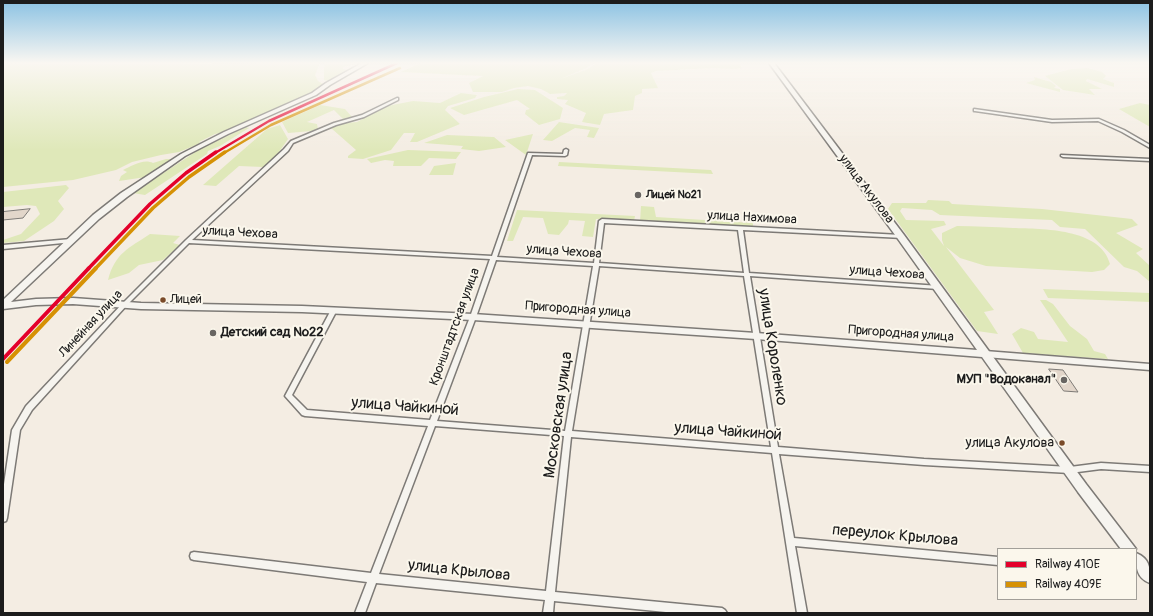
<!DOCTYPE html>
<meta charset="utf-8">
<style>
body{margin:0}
#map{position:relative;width:1153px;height:616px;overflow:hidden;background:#f4ede3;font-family:Pangolin,sans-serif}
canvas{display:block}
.frame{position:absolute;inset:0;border:4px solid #1c1c1c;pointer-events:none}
.legend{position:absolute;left:997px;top:548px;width:140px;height:52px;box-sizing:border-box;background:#fbf7ec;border:1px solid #a29f99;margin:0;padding:5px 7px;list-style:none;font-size:12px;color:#1c1c1c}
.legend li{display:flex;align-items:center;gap:8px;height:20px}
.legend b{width:20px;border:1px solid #a29f99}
</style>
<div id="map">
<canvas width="1153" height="616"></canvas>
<div class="frame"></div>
<ul class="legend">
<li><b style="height:5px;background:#e4002b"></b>Railway 410E</li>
<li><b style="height:5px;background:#d69104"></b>Railway 409E</li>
</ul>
</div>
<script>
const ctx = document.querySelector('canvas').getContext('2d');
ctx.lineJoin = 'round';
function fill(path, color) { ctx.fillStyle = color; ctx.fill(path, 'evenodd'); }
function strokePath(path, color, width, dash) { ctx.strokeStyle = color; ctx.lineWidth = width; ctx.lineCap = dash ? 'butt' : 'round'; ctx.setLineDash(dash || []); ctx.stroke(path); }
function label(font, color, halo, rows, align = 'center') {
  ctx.font = font + ' Pangolin,sans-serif'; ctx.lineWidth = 4; ctx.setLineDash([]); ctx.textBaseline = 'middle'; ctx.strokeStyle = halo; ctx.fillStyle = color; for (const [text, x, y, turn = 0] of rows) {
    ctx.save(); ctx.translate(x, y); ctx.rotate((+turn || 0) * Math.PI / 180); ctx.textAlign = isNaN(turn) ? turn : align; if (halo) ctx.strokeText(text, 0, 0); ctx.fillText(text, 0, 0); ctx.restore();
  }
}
fill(new Path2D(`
 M320 63 315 75 318 81 323 84 316 91 225 132 215 134 199 142 201 143 179 152 161 155 132 162 116 170 73 180 3 187V64Z
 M326 63H361L343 67V69L350 70 332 82 324 80V67Z
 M420 63H592L587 68 560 79 588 69 596 63H736L740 64 742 68 733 69 713 68 656 71 651 73 658 88 642 89V93L635 96 633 110 604 114 600 125 582 122 586 113 565 104 568 100 557 99V97L564 96 567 93 550 94 541 89 528 86 514 88 502 92H473L469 83 483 76 401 72Z
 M1088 68 1102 72 1106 76 1103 79 1114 83V87L1087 79 1086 81 1102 89H1089L1095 95 1063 90 1045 76 1071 69Z
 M1034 77 1051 82 1056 86 1054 88 1060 89V92L1026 83 1035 80Z
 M518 89 535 90 563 108 560 119 539 125 525 114 526 110 530 109 517 100 464 115 450 108 484 97Z
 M461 93 477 95 475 98 448 106 445 110 460 124 417 142H410L415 133H404L391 150 363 159 348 158V156L356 150 331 128 345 123 357 122 387 106 413 101 440 103Z
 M1140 103 1150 105V127L1119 109Z
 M320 105 345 109 352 117 343 119 334 110 307 122 317 124 318 129 312 131 288 133 282 122Z
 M559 122 599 128 594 138 587 137 590 130 575 128 552 141 543 140Z
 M280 125 288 139 277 155 263 167 239 166 216 186 203 185 267 129Z
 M246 127 249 128 220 146 208 151 207 154 145 195 133 193 200 149Z
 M533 134 526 155 505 140Z
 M447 135 494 137 506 147 479 151 461 149 463 146 424 143Z
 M408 150 461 152 456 159 429 158 421 166H393L394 161 385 160 371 163 367 159Z
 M166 159H173L146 177 119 181 121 176 127 172 123 170C131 166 144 158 153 163Z
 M559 162 711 170 713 174 558 166Z
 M456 163 453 175H429L434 166Z
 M66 185 69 188 58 201 64 209 54 221 24 241 3 243V240L21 234 40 214 36 206 27 205 3 207V192Z
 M928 200 949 201 952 204 1042 209 1132 219 1138 225 1116 233 1143 249 1136 253 1150 266V282L1137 271 1124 267 1085 229 1060 227 1052 220 940 215 932 210 902 208 900 211 906 220 944 221 946 225 931 229 944 246 942 240V233L957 226C975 226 994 227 1013 228 1042 229 1101 228 1110 264L1104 270 1092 272 986 266 960 258 946 247 994 310 984 312 998 334 977 331 888 209 892 203H926Z
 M641 206 654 207 656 217 753 223V227L640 222Z
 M517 210 635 216 634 221 596 219 593 237 582 236 585 221 569 220 568 224 559 235 548 234 543 218 523 217 513 241H507Z
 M150 234 180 236 173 243 180 245 163 260 139 265 129 273 108 280C115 253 129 248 150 234Z
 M1043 289 1150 293V302L1048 298Z
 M1040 300H1046L1053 304 1070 326 1087 339 1094 351 1105 354 1108 359 1023 353 1012 334 1021 328 1034 332 1038 339 1068 342Z`), '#dfe8b9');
const building = new Path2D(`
 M30 209 23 218 3 220V212Z
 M1049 369 1063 370 1078 392 1064 391Z`);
fill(building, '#e2d6ca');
strokePath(building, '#7d7a76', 1);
const minor = new Path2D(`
 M397 98H398V100L364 117 336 125 293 143 288 151 192 240 492 256 528 153 563 154 564 150 566 149 568 150 567 155 565 156 532 155 497 257 594 263 599 221 602 219 901 235 904 237 903 238 743 230 749 273 940 286 941 287 940 288 938 289 750 276 778 447 924 459 1070 467 1101 463 1150 466V472L1101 469 1070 473 924 465 779 454 794 538 998 557V565L795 546 807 613H797L772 453 571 437 555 592 722 608 725 610 727 613H676L554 601 553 613H543L545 600 376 583 365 613H355L367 582 194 560 191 559 190 556 191 553 194 552 371 573 428 426 305 416 302 415 285 396 331 310 334 308 337 310 292 395 307 410 430 420 470 317 490 259 189 243 127 305 32 410 20 430 7 518 6 521 3 522V491L12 430 26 406 123 303 186 240 284 149 291 141 334 123 362 115ZM604 223 738 230 744 273 599 263ZM496 260 593 266 565 431 437 421 476 317ZM599 266 744 276 771 447 572 431ZM435 426 564 436 546 591 379 574Z
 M974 109 1052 120 1099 119 1124 130 1150 145V148L1122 132 1098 121 1052 122 975 111H974Z
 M1061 155 1150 159V161L1063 157 1061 156Z
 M71 239 74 241 73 242 3 249V245Z`);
const tertiary = new Path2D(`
 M985 351 1150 364V370L985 357 982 356 981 354 982 352Z`);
const secondary = new Path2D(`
 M362 63H368L330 85 316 95 228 134 185 156 127 197 99 219 11 302 36 299 73 298 141 303 302 306 473 314 756 333 977 350 898 239 769 63H774L904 235 1086 484 1136 549H1121L1078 492 982 357 756 339 473 320 302 312 141 309 73 304 36 305 3 309V300L93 215 121 193 181 154 224 132 312 93 326 83Z
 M1136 553C1151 559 1150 570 1150 583 1136 578 1136 566 1136 553Z`);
strokePath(minor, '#7d7a76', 3);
strokePath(tertiary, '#7d7a76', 3);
strokePath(secondary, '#7d7a76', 3);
fill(minor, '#f6f4ef');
fill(tertiary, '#f6f4ef');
fill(secondary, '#f6f4ef');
strokePath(new Path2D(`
 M215 153 269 121 397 63`), '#e4002b', 2.5);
strokePath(new Path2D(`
 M88 269 150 204 186 173 216 152`), '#e4002b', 3.5);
strokePath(new Path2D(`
 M3 359 89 268`), '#e4002b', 4);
strokePath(new Path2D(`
 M224 153 271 125 400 68`), '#d69104', 2.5);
strokePath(new Path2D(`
 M95 269 153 208 189 177 225 152`), '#d69104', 3.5);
strokePath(new Path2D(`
 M7 362 96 268`), '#d69104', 4);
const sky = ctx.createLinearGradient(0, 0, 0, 150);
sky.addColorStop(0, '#8bc2e3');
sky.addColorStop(0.42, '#faf7f2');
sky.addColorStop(1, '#faf7f200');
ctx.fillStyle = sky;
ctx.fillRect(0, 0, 1153, 150);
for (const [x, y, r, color] of [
 [638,195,4,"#686562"],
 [163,300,3.5,"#7a4b2a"],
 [213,333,4,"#686562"],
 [1064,380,4,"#686562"],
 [1062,443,3.5,"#7a4b2a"]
]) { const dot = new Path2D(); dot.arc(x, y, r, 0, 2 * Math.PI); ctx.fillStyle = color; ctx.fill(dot); strokePath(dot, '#fbf7ec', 1.5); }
label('bold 11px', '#1c1c1c', '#fbf7ec', [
 ["Лицей №21",646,195]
], 'left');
label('12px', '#1c1c1c', '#fbf7ec', [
 ["Лицей",170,300]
], 'left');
label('13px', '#1c1c1c', '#fbf7ec', [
 ["улица Акулова",866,189,53],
 ["улица Нахимова",752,218,3],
 ["улица Чехова",240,233,3],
 ["улица Чехова",564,252,4],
 ["улица Чехова",887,273,4],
 ["Пригородная улица",578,310,4],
 ["Линейная улица",91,324,-47],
 ["Кронштадтская улица",455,327,-70],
 ["Пригородная улица",901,334,4]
]);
label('bold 13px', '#1c1c1c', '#fbf7ec', [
 ["Детский сад №22",221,333],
 ["МУП \"Водоканал\"",1056,380,"right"]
], 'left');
label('14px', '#1c1c1c', '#fbf7ec', [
 ["улица Акулова",1054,443]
], 'right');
label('16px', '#1c1c1c', '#fbf7ec', [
 ["улица Короленко",772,347,81],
 ["улица Чайкиной",405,407,4],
 ["Московская улица",559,415,-82],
 ["улица Чайкиной",728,432,4],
 ["переулок Крылова",895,536,5],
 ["улица Крылова",459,571,6]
]);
</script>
